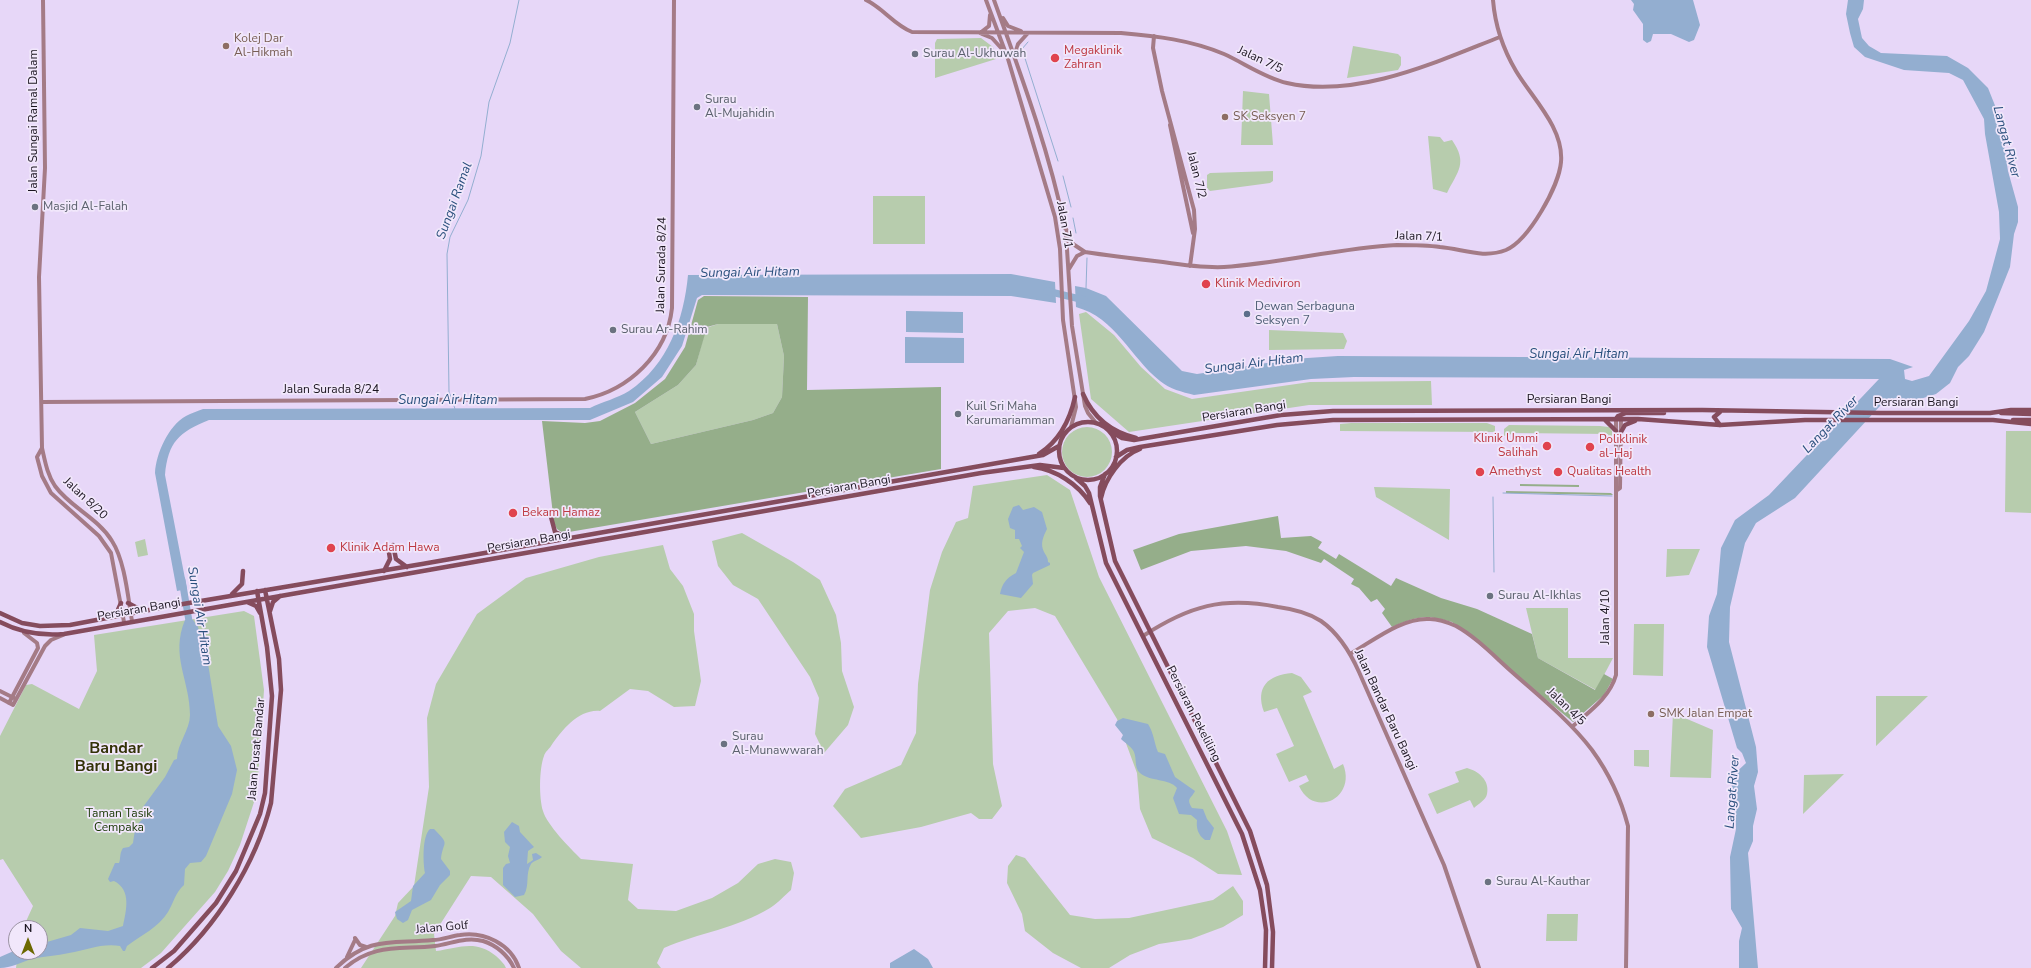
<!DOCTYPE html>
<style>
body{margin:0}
#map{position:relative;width:2031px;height:968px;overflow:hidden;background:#e7d7f8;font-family:"Nunito Sans",sans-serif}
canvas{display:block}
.north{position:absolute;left:8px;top:920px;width:40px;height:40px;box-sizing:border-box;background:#f1e7fb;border:1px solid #9b93a3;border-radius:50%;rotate:0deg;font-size:11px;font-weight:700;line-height:16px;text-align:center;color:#1a141f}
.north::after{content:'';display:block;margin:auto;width:14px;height:18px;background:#6c6801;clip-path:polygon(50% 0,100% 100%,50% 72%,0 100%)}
</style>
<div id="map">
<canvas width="2031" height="968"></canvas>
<div class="north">N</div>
</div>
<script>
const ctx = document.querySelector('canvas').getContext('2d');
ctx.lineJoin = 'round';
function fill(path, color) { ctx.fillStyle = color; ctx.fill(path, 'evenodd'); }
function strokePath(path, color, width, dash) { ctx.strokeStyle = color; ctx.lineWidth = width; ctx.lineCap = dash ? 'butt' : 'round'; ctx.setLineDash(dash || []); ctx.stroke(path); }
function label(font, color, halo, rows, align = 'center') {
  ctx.font = font + ' "Nunito Sans",sans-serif'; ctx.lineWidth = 3.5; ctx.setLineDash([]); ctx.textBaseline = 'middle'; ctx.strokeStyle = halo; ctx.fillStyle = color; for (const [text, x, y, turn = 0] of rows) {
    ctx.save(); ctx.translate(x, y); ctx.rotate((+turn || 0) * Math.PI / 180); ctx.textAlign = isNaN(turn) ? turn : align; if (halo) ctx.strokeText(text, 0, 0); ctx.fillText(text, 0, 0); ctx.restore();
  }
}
fill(new Path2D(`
 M981 38 993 47 996 59 935 78V43L937 39Z
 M1353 46 1398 54 1401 57V65L1398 70 1347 78Z
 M1243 91 1269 94 1273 145H1241Z
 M1428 136 1440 137 1444 142 1452 140C1468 163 1458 171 1447 193L1433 189Z
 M1273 171V181L1270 183 1210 191 1207 188V175L1210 173Z
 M873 196H925V244H873Z
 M1086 312 1114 335 1141 367 1165 389 1192 399 1310 382 1431 381 1432 405H1309L1129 432 1091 399 1079 314Z
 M718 324H777L784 356 782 397 773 413 753 420 651 444 635 412 678 385 696 365 706 328Z
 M1269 330 1343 333 1347 341 1344 349 1269 350Z
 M1351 423H1487L1495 426V432L1340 431V424Z
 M1509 425 1600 426 1609 427 1612 431V437H1609L1608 434 1515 433 1504 436V429Z
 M1062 452a25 25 0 1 1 50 0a25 25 0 1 1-50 0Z
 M2006 431H2031V513L2005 512Z
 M1047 475 1070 490 1099 577 1227 831 1242 875 1218 874 1193 858 1152 838 1140 809 1137 773 1117 719 1055 616 1035 608 1008 611 989 633 993 764 1002 806 992 819H979L971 813 921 827 861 838 833 806 845 789 901 765 916 733 918 684 930 590 942 552 956 522 968 518 973 486Z
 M1374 487 1450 489 1449 540 1376 497Z
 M742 533 793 562 820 580 836 615 841 643 842 671 854 707 848 725 824 753 815 734 819 698 810 677 758 599 733 585 718 566 712 541Z
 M145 539 148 555 138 557 135 542Z
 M663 545 670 569 683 586 694 614V631L701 681 695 706 674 707 648 691 630 689 600 711C579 709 562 730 551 746 549 749 545 752 544 756 539 769 539 798 543 811 547 825 570 848 581 859L633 864 628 900 638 909 676 911 712 898 738 883 758 864 775 859 791 862 794 873 791 890C785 895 778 903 770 908 738 928 698 933 664 948L657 963 661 968H581L561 951 533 914 491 877 471 876 434 934 436 951C458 948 476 939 496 956 500 960 504 963 506 968H361L395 916 398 903 414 886 429 787 427 718 436 684 477 614 526 578 599 557Z
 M1667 549H1700L1689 575 1666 577Z
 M1526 608H1568V658H1613L1596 690 1538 658Z
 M244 611 254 616 264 690 257 793 240 845 228 871 215 892 161 953 141 968H16L18 952H40V928H23L33 906 3 859 0 860V736L26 685 32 684 79 709 97 671 94 635Z
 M1634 624H1664L1663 676 1633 675Z
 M1292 673 1301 677 1312 692 1303 696 1334 769 1343 764C1357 798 1314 819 1299 786L1309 781 1306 775 1289 782 1276 754 1294 746 1277 708 1264 712C1255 687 1268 675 1292 673Z
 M1876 696H1928L1876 746Z
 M1673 713 1713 730 1711 778 1670 777Z
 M1634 750H1649V767L1634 766Z
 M1467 768C1478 771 1490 780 1487 794 1486 800 1478 804 1474 808L1470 800 1437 814 1428 794 1459 782 1455 772Z
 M1844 774 1803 814 1804 775Z
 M1016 855 1025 858 1070 915 1095 919 1129 918 1213 900 1233 886 1243 901V915L1223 927 1191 939 1159 944 1130 955 1109 968H1081L1053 953 1025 931 1022 914 1007 883 1008 866Z
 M1547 914H1578L1577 941H1546Z`), '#b7ccad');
fill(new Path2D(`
 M704 296 808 297 807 390 941 387V469L563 533 557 529 554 523 542 421 585 423 600 421 635 403 665 379 685 347 698 300ZM718 324H777L784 356 782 397 773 413 753 420 651 444 635 412 678 385 696 365 707 327Z
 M1520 484 1579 485V487L1520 486Z
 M1506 491 1611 493 1613 495 1506 493Z
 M1278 516 1281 538 1311 536 1322 542 1318 548 1336 559 1339 554 1391 586 1396 578 1441 598 1477 609 1532 634 1538 658 1595 690 1604 674 1613 679 1604 695 1573 722 1452 622C1425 614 1417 616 1392 627L1382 613 1385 609 1377 599 1371 602 1359 588 1351 584 1354 579 1324 559 1321 563 1286 551 1246 546 1191 551 1141 570 1133 550 1179 534Z`), '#95ae8a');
fill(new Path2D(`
 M1631 0H1693L1700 25 1694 40 1689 42 1671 34H1653L1651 41 1647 43 1643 40V24L1633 10 1634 4Z
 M1848 0H1864L1863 9 1858 19 1862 38 1869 46 1881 53 1947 56 1968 68 1988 88 2000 118 2008 171 2018 207V222L2014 234 2010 267 1984 332 1969 356 1958 367 1950 383 1936 394 1917 400 1896 398 1880 406 1795 498 1756 523 1745 543 1730 607 1729 642 1756 747 1758 772 1754 786 1757 809 1753 826V841L1748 853 1758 968H1739V941L1742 928 1731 909 1730 857 1736 829 1734 791 1729 779 1746 763 1742 753 1737 748 1707 647 1709 616 1717 594 1721 548 1735 520 1769 495 1879 379 1354 377 1311 379 1194 395C1182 392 1170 389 1160 381 1130 357 1116 318 1076 307L1075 286 1086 288 1106 296 1182 371 1197 374 1292 359 1338 356 1890 359 1913 367 1904 370 1905 379 1912 381 1929 376 1969 321 1986 291 2000 239 1999 212 1985 134 1984 119 1963 80 1949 73 1904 70 1865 57 1854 47 1850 33 1846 14Z
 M1011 274 1055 282 1056 303 1011 296 702 295 697 298 682 346 662 377 633 402 590 420H209C179 432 168 442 165 475L187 589 177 591 155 473C156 454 168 426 186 416 191 413 198 411 203 409L590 408C602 402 618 398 629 391 668 365 684 319 688 275Z
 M906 311 963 312V333L906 332Z
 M905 337 964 338V363H905Z
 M1019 505 1023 510 1034 507 1042 512 1047 529C1043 537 1040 544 1044 552 1046 556 1048 557 1048 562L1050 563V565L1033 573 1032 575 1033 584 1021 598 1000 594C1002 584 1006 578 1016 573L1024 552 1020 548 1022 546 1019 539H1015V530L1010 528 1008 519 1013 507Z
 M190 619 193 620 198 627 206 651 218 726 231 746 237 770 232 794 206 856 201 862 190 863 185 869 184 885C175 893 174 902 168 912 159 927 140 936 127 946L125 951H123L120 946C102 943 87 950 69 953 57 956 44 956 32 959 21 962 11 968 0 968V957L16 950V952H40V944L71 935 80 928 108 931 123 926C126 911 132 890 114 881L110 882 108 879 115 863H119C121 859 119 854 123 848L129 847 133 843C135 832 134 826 143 819L142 812 143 807 165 777 174 760 177 759C177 744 190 730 190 715 190 680 170 656 185 620Z
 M1123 718 1148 724C1154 733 1154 743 1158 752L1165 754 1175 777 1195 791C1191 799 1186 798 1192 808L1203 809 1207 819 1214 828 1210 840H1205C1198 835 1196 828 1197 820L1191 815 1179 814 1173 798 1177 788C1169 778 1150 782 1140 773 1134 768 1137 759 1134 752 1132 747 1125 743 1121 739L1123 735 1115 725 1117 721Z
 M512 822 519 826 520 832 534 847 528 851 527 864 533 860 532 854 536 853 542 857C539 860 533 861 531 864 525 874 530 885 524 895L515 897 503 885V868L506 864 510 863 508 856 510 847 505 842 504 832Z
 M430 829H434C451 846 443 840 441 859L450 871V875L440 885 431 900 412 910 408 920 403 923 397 919 395 912 411 901 413 886 425 873C423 863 422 836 430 829Z
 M914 949 928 959 933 968H890V963Z`), '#93aed0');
strokePath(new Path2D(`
 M1028 42 1022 49 1058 161
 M1063 176 1071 207
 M1073 218 1076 233
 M1086 288 1087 258
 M451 397 449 392 447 254 450 237 468 200 481 156 489 102 510 43 519 0
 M452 400 455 409
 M1503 493 1612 496
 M1493 497 1494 572`), '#93aed0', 1);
strokePath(new Path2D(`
 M1047 291 1084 300
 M182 580 190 627`), '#93aed0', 7);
strokePath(new Path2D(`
 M43 0 45 168 39 277 42 448C45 461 47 474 55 486 70 507 98 518 112 541 125 561 128 598 132 621
 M866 0C883 8 894 25 912 32L1121 33C1156 36 1191 40 1224 54 1244 63 1265 78 1287 83 1357 99 1436 62 1500 37
 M986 0 1008 59 1055 217 1060 249 1063 320 1076 407 1071 427
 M994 0C1021 75 1049 150 1065 228
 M1003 18 1008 26 1021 31
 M980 33 989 26 990 15
 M982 34 992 38 1002 49
 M1154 36 1153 48 1162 91 1194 210 1195 229 1190 266
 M1015 54 1018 44 1028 33
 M1170 125 1193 233
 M1065 227 1073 244 1085 252C1111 256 1137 259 1163 262 1183 265 1204 268 1224 267 1282 263 1339 248 1397 245 1411 245 1426 245 1440 247 1463 249 1483 259 1506 250 1529 240 1559 186 1561 162 1564 128 1532 98 1516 71 1503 49 1495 25 1493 0
 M1066 234 1072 326 1085 406 1088 413 1096 423
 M1069 269 1077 256 1085 252
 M42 402 585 399C629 390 667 354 672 308L674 0
 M42 448 37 457 42 476 51 493 99 536 111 553 124 622
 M1617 490 1620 488 1621 419
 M1143 636C1189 606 1223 596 1278 607 1293 609 1309 613 1321 621 1338 633 1351 654 1359 672L1444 865 1479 968
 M1350 654C1373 641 1402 617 1430 619 1439 619 1447 622 1456 626 1476 637 1494 656 1512 672 1540 697 1569 720 1592 750 1608 772 1621 799 1628 826L1626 968
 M0 691 14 698
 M0 698 13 705 45 646 51 640 63 635
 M9 703 38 648 37 643 24 633
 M1573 726C1590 711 1610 697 1616 675V419
 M355 938 360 945 366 947
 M347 957 355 940
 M336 968C369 936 391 944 433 940 442 940 451 936 460 935 484 931 511 944 519 968
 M345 968C374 943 400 950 435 946 451 944 466 936 483 941 496 945 508 955 514 968`), '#a47b86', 4);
strokePath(new Path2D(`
 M1083 394C1093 417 1111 432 1136 438
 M2001 413 2031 414
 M1616 419 1618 416 1626 413H1664
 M1605 420 1616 431
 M2013 420H2031
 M1059 451a29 29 0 1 1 58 0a29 29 0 1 1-58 0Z
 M1720 425 1714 417 1720 412
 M1110 431 1122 438 1134 440 1281 415 1333 411 1702 410 1880 413H1990L2011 410H2031
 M1621 432 1625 425 1635 421
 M1039 454C1059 441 1070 420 1075 397
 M1116 457 1127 450 1140 447 1277 425 1333 420 1638 419 1720 425 1805 420H1993L2031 424
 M1034 467C1056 470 1078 484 1090 503
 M1105 474 1100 487V496L1115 561 1250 831 1267 885 1273 932 1272 968
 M1076 478 1085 486 1089 493 1106 563 1242 834 1260 890 1266 930 1265 968
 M1101 498C1105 479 1121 456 1140 449
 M551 517 555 532 568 538
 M393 545 396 559 407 567
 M384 571 390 559 388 546
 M232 594 242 584 243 571
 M247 602 256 606 260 613
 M128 603 141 610
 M270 611 273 602 280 596
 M0 613 22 623 40 626 70 625 165 607 422 564 1043 455 1059 446
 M112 615 117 612 121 603
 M0 622C21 633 41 636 64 634L981 473 1040 465 1064 468
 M152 968 174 951 216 903 236 871 260 814 265 793 272 696 267 647 257 591
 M168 968C216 928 256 863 271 803L281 690 279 659 265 590`), '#854c5d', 4.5);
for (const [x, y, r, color] of [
 [226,46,4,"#8d6e63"],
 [915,54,4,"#6b7280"],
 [1055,58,5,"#e0444e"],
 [697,107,4,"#6b7280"],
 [1225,117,4,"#8d6e63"],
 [35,207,4,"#6b7280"],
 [1206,284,5,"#e0444e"],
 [1247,314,4,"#5c6f8a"],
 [613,330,4,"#6b7280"],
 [958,414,4,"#6b7280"],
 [1547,446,5,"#e0444e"],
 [1590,447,5,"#e0444e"],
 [1480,472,5,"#e0444e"],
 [1558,472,5,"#e0444e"],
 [513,513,5,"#e0444e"],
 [331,548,5,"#e0444e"],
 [1490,596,4,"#6b7280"],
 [1651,714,4,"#8d6e63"],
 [724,744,4,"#6b7280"],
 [1488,882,4,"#6b7280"]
]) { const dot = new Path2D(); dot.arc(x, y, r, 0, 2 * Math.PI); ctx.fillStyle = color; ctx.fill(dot); strokePath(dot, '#f1e7fb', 1.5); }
label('12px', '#785e54', '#f1e7fb', [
 ["Kolej Dar",234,39],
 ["Al-Hikmah",234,53],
 ["SK Seksyen 7",1233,117],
 ["SMK Jalan Empat",1659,714]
], 'left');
label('12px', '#be3a42', '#f1e7fb', [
 ["Megaklinik",1064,51],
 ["Zahran",1064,65],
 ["Klinik Mediviron",1215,284],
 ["Klinik Ummi",1538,439,"right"],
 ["Salihah",1538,453,"right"],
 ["Poliklinik",1599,440],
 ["al-Haj",1599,454],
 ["Amethyst",1489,472],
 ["Qualitas Health",1567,472],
 ["Bekam Hamaz",522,513],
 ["Klinik Adam Hawa",340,548]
], 'left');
label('12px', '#5b616d', '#f1e7fb', [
 ["Surau Al-Ukhuwah",923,54],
 ["Surau",705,100],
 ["Al-Mujahidin",705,114],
 ["Masjid Al-Falah",43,207],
 ["Surau Ar-Rahim",621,330],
 ["Kuil Sri Maha",966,407],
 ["Karumariamman",966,421],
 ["Surau Al-Ikhlas",1498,596],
 ["Surau",732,737],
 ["Al-Munawwarah",732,751],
 ["Surau Al-Kauthar",1496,882]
], 'left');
label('12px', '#1a141f', '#f1e7fb', [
 ["Jalan 7/5",1260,60,25],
 ["Jalan Sungai Ramal Dalam",34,121,-90],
 ["Jalan 7/2",1196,175,76],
 ["Jalan 7/1",1064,225,80],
 ["Jalan 7/1",1419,237,2],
 ["Jalan Surada 8/24",662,265,-89],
 ["Jalan Surada 8/24",331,390],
 ["Persiaran Bangi",1569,400],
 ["Persiaran Bangi",1916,403],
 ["Persiaran Bangi",1244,412,-9],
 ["Persiaran Bangi",849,487,-10],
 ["Jalan 8/20",85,499,43],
 ["Persiaran Bangi",529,542,-10],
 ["Persiaran Bangi",139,610,-10],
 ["Jalan 4/10",1606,617,-90],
 ["Jalan 4/5",1566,707,44],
 ["Jalan Bandar Baru Bangi",1385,710,65],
 ["Persiaran Pekeliling",1193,714,63],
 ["Jalan Pusat Bandar",257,749,-85],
 ["Jalan Golf",442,928,-5]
]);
label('12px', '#4e5e75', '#f1e7fb', [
 ["Dewan Serbaguna",1255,307],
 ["Seksyen 7",1255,321]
], 'left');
label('12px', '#163600', '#f1e7fb', [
 ["Taman Tasik",119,814],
 ["Cempaka",119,828]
]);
label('italic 13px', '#294f7c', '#f1e7fb', [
 ["Langat River",2006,142,75],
 ["Sungai Ramal",455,201,-70],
 ["Sungai Air Hitam",750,273,-1],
 ["Sungai Air Hitam",1579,355],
 ["Sungai Air Hitam",1254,364,-7],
 ["Sungai Air Hitam",448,401],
 ["Langat River",1831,425,-46],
 ["Sungai Air Hitam",199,616,81],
 ["Langat River",1733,792,-86]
]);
label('bold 16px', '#333207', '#f1e7fb', [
 ["Bandar",116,749],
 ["Baru Bangi",116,767]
]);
</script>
